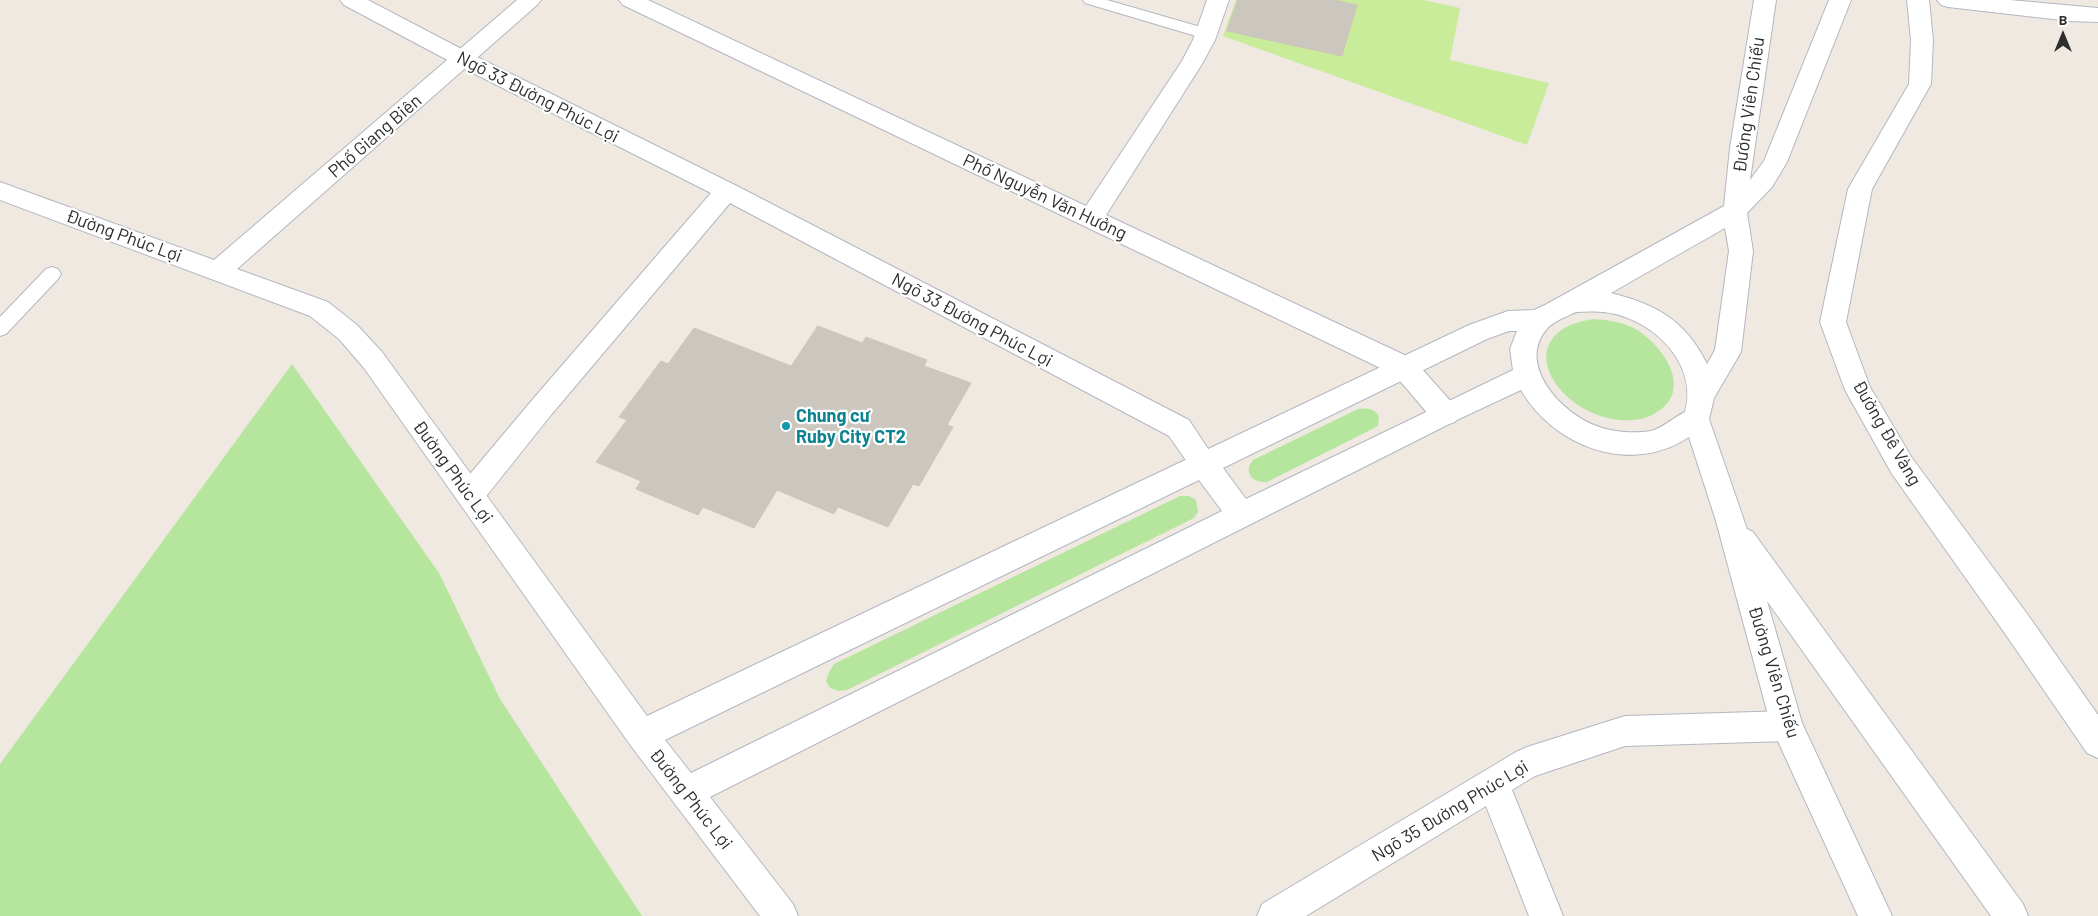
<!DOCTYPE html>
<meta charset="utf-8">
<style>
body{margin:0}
#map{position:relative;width:2098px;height:916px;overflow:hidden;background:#efe9e1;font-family:Barlow,sans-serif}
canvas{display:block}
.north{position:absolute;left:2038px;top:10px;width:50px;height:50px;-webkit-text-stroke:4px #fff;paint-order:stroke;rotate:0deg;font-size:14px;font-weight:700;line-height:20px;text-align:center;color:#2e2e2e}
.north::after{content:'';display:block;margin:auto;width:18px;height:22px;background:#2e2e2e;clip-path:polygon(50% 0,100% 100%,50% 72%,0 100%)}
</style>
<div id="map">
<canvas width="2098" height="916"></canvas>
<div class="north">B</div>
</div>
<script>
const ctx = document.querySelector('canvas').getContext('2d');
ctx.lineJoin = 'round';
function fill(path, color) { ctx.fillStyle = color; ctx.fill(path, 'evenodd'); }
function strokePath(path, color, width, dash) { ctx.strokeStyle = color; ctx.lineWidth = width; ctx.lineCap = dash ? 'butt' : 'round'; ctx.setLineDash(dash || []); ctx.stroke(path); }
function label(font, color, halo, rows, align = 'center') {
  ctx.font = font + ' Barlow,sans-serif'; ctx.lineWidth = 4.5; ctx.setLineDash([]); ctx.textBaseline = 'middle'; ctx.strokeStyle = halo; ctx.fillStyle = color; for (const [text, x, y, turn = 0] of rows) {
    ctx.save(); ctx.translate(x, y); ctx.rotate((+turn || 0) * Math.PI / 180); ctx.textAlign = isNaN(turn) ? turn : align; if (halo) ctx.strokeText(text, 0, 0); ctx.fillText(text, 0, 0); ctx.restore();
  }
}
fill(new Path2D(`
 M1593 319C1608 320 1624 322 1637 330 1667 349 1696 395 1650 416 1642 420 1629 421 1620 420 1554 414 1507 332 1593 319Z
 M292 364 439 573 500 699 642 916H0V764Z
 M1358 409C1367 408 1373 408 1379 416L1378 426 1267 482C1252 483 1243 472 1253 460Z
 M1180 496H1189L1196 500 1198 512 1194 518 847 690 838 691 830 688 826 681 829 672 834 664Z`), '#b6e59e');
fill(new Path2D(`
 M1236 0H1424L1460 8 1450 60 1549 83 1527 145 1223 36Z`), '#c9ec9a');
const building = new Path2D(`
 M1238 0H1334L1357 5 1342 56 1227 31Z
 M818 326 862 343 866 337 927 360 924 366 971 383 947 425 953 427 919 486 913 484 888 527 838 507 834 514 777 490 754 528 703 507 698 515 636 489 641 481 596 462 627 420 619 417 661 361 668 364 694 328 791 366Z`);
fill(building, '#cbc7bf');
strokePath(building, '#cbc5ba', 1);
const lane = new Path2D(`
 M1083 0H1107L1211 30 1213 34 1211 38 1206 39 1085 3Z
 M52 267 58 269 61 274 58 279 6 334 0 336V317L46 269Z`);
const street = new Path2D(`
 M340 0H368L471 54 735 185 1189 420 1218 464 1214 472 1204 476 1194 472 1169 436 730 203 551 415 480 504 470 507 460 504 456 495 460 486 533 399 711 193 455 64 344 5Z
 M619 0H648L1086 206 1182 61 1193 40 1207 0H1229L1215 40 1202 64 1106 215 1413 359 1455 406 1458 414 1455 422 1445 425 1435 422 1395 375 623 5Z
 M1937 0H2010L2098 8V22L2070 21 1948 7 1941 5Z
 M1787 711 1798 715 1803 726 1798 737 1787 741 1625 746 1535 776 1512 790 1563 916H1529L1486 806 1306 916H1257L1262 904 1516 752 1527 747 1625 716Z`);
const secondary = new Path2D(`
 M517 0H541L537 5 237 269 328 302 357 325 382 352 647 716 1469 325 1508 311 1534 310 1545 305 1724 206 1730 148 1754 0H1776L1750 180 1764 161 1829 0H1851L1787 162 1772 187 1747 213 1753 251 1741 352 1714 398 1709 419 1747 529 1753 532 2023 904 2028 916H1991L1767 601 1802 723 1892 916H1858L1771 726 1716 521 1689 437C1631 476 1554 447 1521 390L1459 419 710 797 793 904 798 916H760L631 746 364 368 339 339 310 316 0 200V182L214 260ZM1725 228 1729 251 1715 350 1707 364C1686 321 1656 304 1611 293ZM1576 312C1592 311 1610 311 1625 317 1664 331 1697 370 1685 412 1674 417 1663 428 1651 431 1633 434 1611 432 1594 425 1561 412 1517 365 1546 330 1553 321 1566 317 1576 312ZM1509 331H1517L1510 349 1513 370 1246 499 1223 468 1487 339ZM1199 480 1222 511 691 773 665 740Z
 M1907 0H1929L1933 40 1931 84 1872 189 1846 322 1870 387 1912 458 2028 615 2098 715V758L2087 753 2006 635 1892 474 1845 390 1820 322 1848 189 1909 84 1911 40Z`);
strokePath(lane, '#b4b7c1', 2);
strokePath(street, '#b4b7c1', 2);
strokePath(secondary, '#b4b7c1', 2);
fill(lane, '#fff');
fill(street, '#fff');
fill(secondary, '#fff');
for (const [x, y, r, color] of [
 [786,426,5,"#0f9aa8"]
]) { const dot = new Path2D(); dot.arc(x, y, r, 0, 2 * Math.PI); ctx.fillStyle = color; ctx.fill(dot); strokePath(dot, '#fff', 2); }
label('18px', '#2e2e2e', '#fff', [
 ["Ngõ 33 Đường Phúc Lợi",538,97,27],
 ["Đường Viên Chiếu",1749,105,-82],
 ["Phố Giang Biên",375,136,-41],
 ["Phố Nguyễn Văn Hưởng",1045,197,25],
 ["Đường Phúc Lợi",124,236,20],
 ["Ngõ 33 Đường Phúc Lợi",972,320,28],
 ["Đường Đê Vàng",1887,433,60],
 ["Đường Phúc Lợi",453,472,54],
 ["Đường Viên Chiếu",1774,672,73],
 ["Đường Phúc Lợi",691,799,52],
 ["Ngõ 35 Đường Phúc Lợi",1450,811,-31]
]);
label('bold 18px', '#0d838f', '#fff', [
 ["Chung cư",796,416],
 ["Ruby City CT2",796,437]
], 'left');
</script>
